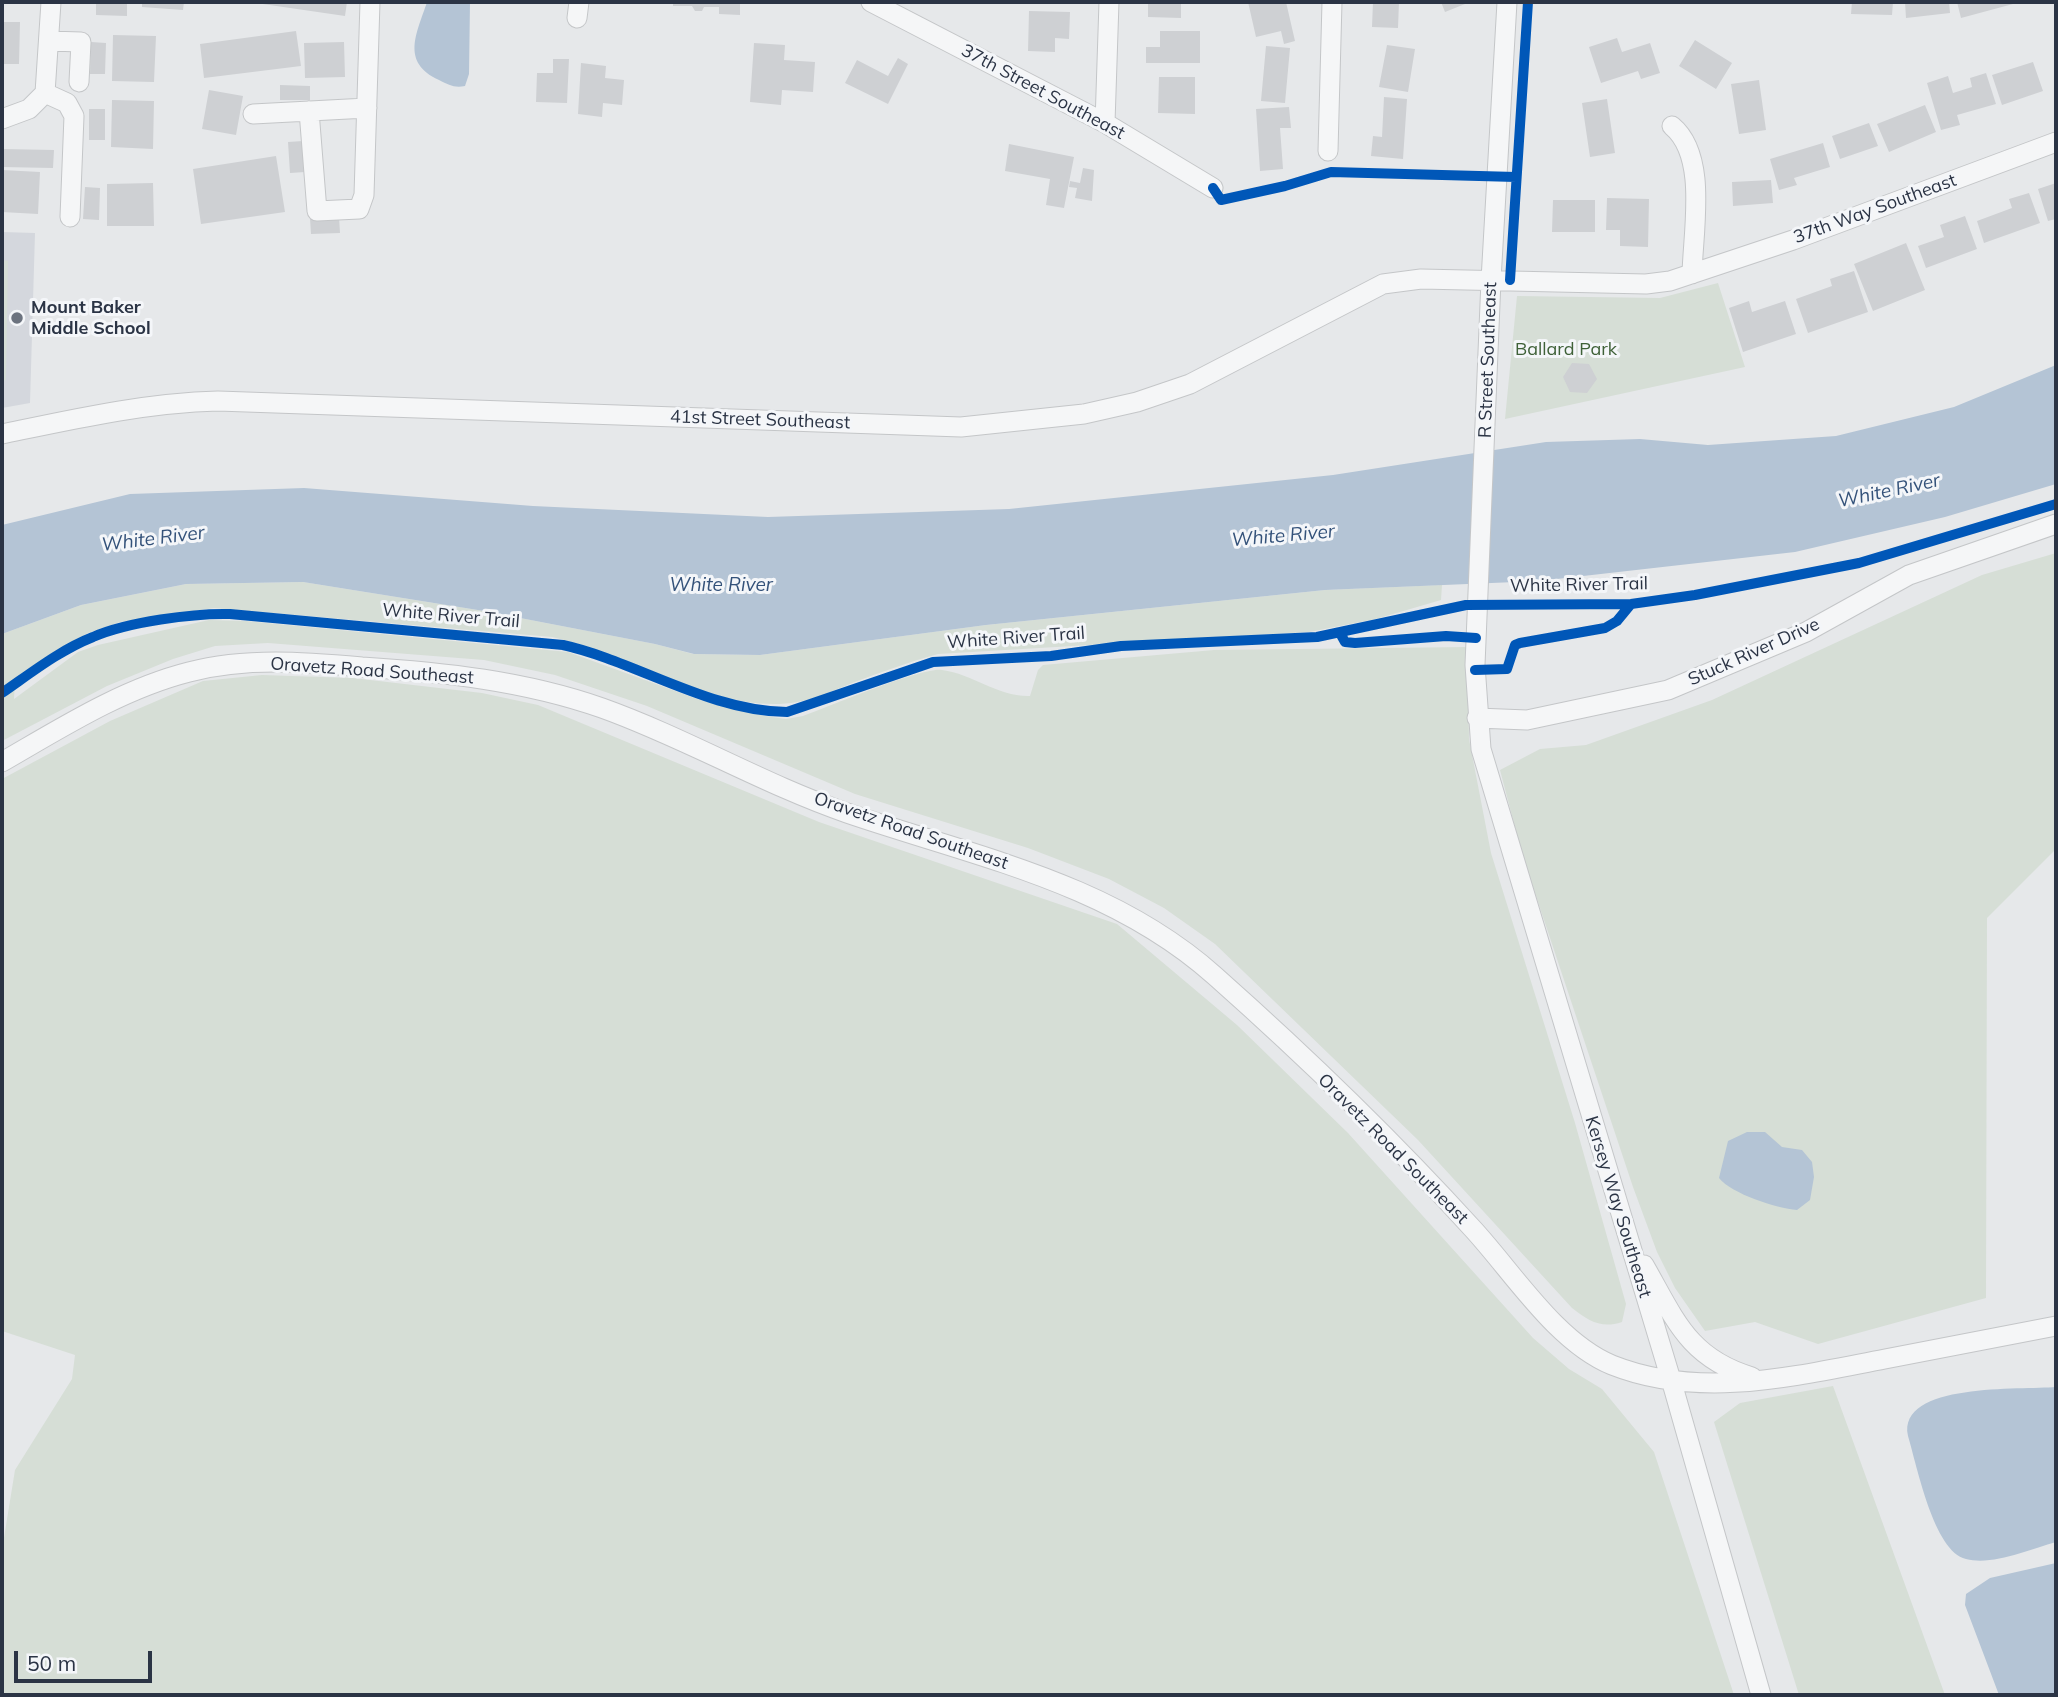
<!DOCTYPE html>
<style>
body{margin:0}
#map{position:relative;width:2058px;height:1697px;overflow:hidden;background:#e6e8ea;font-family:Mulish,sans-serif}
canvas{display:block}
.frame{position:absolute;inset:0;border:4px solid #2b3445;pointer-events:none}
.scale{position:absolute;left:14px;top:1651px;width:138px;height:32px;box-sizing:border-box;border:4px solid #2b3445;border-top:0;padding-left:9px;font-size:21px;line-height:24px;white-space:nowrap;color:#2b3445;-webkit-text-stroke:5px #f4f6f9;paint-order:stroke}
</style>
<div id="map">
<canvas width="2058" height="1697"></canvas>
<div class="frame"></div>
<div class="scale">50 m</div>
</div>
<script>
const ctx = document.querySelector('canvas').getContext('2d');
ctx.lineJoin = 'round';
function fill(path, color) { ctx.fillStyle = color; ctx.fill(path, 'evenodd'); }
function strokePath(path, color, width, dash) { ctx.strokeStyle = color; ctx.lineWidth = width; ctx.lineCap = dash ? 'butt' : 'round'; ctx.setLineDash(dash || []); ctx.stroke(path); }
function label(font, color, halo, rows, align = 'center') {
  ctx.font = font + ' Mulish,sans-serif'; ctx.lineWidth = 6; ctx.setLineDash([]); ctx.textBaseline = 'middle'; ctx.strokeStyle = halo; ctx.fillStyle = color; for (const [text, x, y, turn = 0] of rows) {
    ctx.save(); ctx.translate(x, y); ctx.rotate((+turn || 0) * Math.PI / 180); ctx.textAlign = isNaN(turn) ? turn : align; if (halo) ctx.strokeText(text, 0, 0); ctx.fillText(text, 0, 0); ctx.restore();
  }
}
fill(new Path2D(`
 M2 232 35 233 30 403 2 408Z`), '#d4d7dd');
fill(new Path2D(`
 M2 260 8 261 6 380 2 381Z
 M1718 283 1745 367 1505 419 1517 296 1660 298Z
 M2056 553V849L1987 918 1986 1298 1818 1344 1755 1322 1705 1331 1675 1288 1657 1252 1633 1187 1522 854 1500 770 1540 749 1586 745 1712 700 1982 575Z
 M303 582 484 611 655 644 693 654 760 655 986 625 1325 590 1442 585 1441 600 1376 619 1309 632 938 654C909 662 881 672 852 683 835 690 816 699 797 702 720 716 627 653 552 637L214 608 120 622 88 633 15 678 14 699 78 652 98 645 209 620 246 621 568 652 700 700 765 716 786 719 803 716C829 707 921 667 942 670 973 674 998 697 1030 696L1038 670 1043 665 1214 650 1467 647 1469 739 1491 853 1575 1123 1626 1304 1622 1322C1601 1329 1589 1321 1572 1308L1418 1140 1215 944 1164 908 1109 879 1028 848 855 794 647 706 555 675 484 660 268 643 215 646 173 659 107 686 2 741V634L81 605 186 584Z
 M262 675 353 678 482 693 538 705 819 822 1117 924 1237 1025 1348 1133 1533 1338 1569 1369 1602 1389 1654 1452 1734 1695H2V1550L15 1470 72 1379 75 1355 2 1331V779L110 721 203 681Z
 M1833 1386 1945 1695H1799L1714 1422 1740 1403Z`), '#d6ded6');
fill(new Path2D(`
 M427 2H470L469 74 465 86C454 88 449 85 439 80 400 62 417 33 427 2Z
 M2056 365V484L1945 517 1795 552 1539 581 1325 590 986 625 760 655 694 654 655 644 484 611 303 582 186 584 81 605 2 634V525L130 494 304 488 533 506 768 517 1009 509 1333 475 1546 442 1640 439 1708 445 1836 436 1954 407Z
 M1747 1132H1765L1782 1147 1802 1150 1812 1162 1814 1177 1810 1200 1797 1210C1776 1208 1732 1194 1719 1178L1728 1141Z
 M2056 1387V1542C2030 1549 1993 1566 1966 1559 1934 1552 1917 1466 1908 1436 1897 1382 2021 1390 2056 1387Z
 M2056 1563V1695H1999L1965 1605 1966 1594 1990 1578Z`), '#b4c4d5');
fill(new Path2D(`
 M96 2H127V16L96 15Z
 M142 2H184L183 10 142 7Z
 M249 2H347L345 16Z
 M673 2H740V15L719 14V7H704L702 11H695L692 6H673Z
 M1148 2H1181V18L1148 17Z
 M1248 2H1286L1295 41 1284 44 1281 31 1256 37Z
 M1373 2H1399L1398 28 1372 27Z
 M1441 2H1470L1445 12Z
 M1852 2H1893L1892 15 1851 14Z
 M1905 2H1949L1950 13 1906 18Z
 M1957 2H2013V4L1961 18Z
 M1029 11 1070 12 1069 39 1055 38V52L1028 51Z
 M2 22H20L19 64H2Z
 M296 31 301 66 204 78 200 44Z
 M1160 31H1200V63H1146V47H1160Z
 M113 35 156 36 154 82 112 81Z
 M1617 38 1622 52 1650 43 1660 73 1641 79 1638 71 1601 83 1589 47Z
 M1695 40 1732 63 1716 89 1679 66Z
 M91 42 106 43 105 74H90Z
 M344 42 345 77 305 78 304 43Z
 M754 43 785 45 784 60 815 62 813 92 782 90 781 105 750 102Z
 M1387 45 1415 49 1408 92 1379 87Z
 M1266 46 1290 48 1285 103 1261 101Z
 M898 58 908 64 888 104 845 83 857 60 888 76Z
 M553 59H569L567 103 536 102 537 73H553Z
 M2033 62 2043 91 2002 105 1992 75Z
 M581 63 606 66 605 78 624 80 622 105 603 103 602 117 578 114Z
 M1986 73 1996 104 1957 115 1960 125 1941 130 1927 83 1948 76 1953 93 1972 87 1970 78Z
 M1159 77H1195V114L1158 113Z
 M1759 80 1766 130 1739 134 1731 84Z
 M280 85 310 86V100H280Z
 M209 90 243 96 236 135 202 129Z
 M1384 97 1407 99 1403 159 1371 156 1373 136 1382 137Z
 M1607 99 1615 153 1590 157 1582 103Z
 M112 100 154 101 153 149 111 147Z
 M1925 105 1936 132 1889 152 1877 124Z
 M1289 107 1291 128H1280L1283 169 1260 171 1256 109Z
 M89 109H105V140H89Z
 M1869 123 1878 146 1840 159 1832 136Z
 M303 141 305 172 290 173 288 142Z
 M1823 143 1830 167 1794 178 1797 185 1779 190 1770 159Z
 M1009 144 1074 157 1064 208 1046 205 1050 179 1005 171Z
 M2 149 54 150 53 168 2 167Z
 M276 156 285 212 201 224 193 169Z
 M1083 168 1094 170 1092 201 1075 198 1077 188 1069 187 1070 181 1080 183Z
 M2 170 40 172 38 214 2 212Z
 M1771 180 1773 203 1733 206 1732 182Z
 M153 183 154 226H107V184Z
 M2056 183V219L2048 221 2038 189Z
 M85 187 100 188 99 220 83 219Z
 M2029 193 2040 223 1984 243 1977 221 2012 208 2009 199Z
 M1607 198 1649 199 1648 247 1620 246V230H1606Z
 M1553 200H1595V232H1552Z
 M1965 216 1977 249 1926 268 1918 246 1944 237 1940 225Z
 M339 217 340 233 311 234 310 218Z
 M1906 243 1925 290 1873 311 1854 264Z
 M1854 271 1868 312 1808 333 1796 299 1832 286 1830 279Z
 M1749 301 1752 312 1785 301 1796 334 1743 352 1729 308Z
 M1572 363 1589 364 1597 379 1587 393 1570 392 1563 377Z`), '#ced0d3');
const minor = new Path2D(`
 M871 2 1105 123 1213 188
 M1507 2 1491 280 1475 665 1481 749 1672 1383 1761 1695
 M577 18 579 2
 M49 41 81 42 79 82
 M45 93 67 103 74 116 70 217
 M309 111 317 211 359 209 364 195 370 2
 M253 114 367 108
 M2 119 29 109 45 93 51 2
 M1105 123 1109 2
 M1672 126C1708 156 1693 230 1692 274
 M1328 151 1332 2
 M2 434C74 419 144 403 218 401L961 427 1084 414 1137 402 1190 384 1383 284 1421 279 1646 284 1670 281 1793 240 2056 142
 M1477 718 1527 720 1668 690 1806 632 1909 575 2056 524
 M2 762C61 728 122 689 189 672 246 657 305 662 362 667 443 672 525 681 602 708 686 738 763 784 847 813 976 857 1111 883 1215 976 1304 1055 1392 1140 1472 1228 1512 1271 1556 1342 1612 1365 1700 1400 1795 1376 1885 1359 1942 1348 1999 1337 2056 1326
 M1644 1265C1675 1319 1688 1358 1752 1377`);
strokePath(minor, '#c4c6c8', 21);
strokePath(minor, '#f5f6f7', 19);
strokePath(new Path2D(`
 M1213 188 1221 200 1285 186 1331 172 1516 177
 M1510 280 1528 2
 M1340 633 1345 642 1355 643 1446 636 1476 638
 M1475 670 1507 669 1515 645 1520 643 1605 628 1617 621 1631 604
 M2 693C31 673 60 650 93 637 127 622 194 613 230 614L563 645C635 661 711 712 787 712L933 662 1051 656 1121 646 1317 637 1466 605 1631 604 1695 595 1859 563 2056 504`), '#0057b8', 10);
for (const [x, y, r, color] of [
 [17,318,7,"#6c737f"]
]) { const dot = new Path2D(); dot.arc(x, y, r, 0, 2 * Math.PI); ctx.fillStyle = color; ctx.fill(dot); strokePath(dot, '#f4f6f9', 2.5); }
label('18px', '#2b3445', '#f4f6f9', [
 ["37th Street Southeast",1043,92,28],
 ["37th Way Southeast",1875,209,-20],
 ["R Street Southeast",1488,360,-88],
 ["41st Street Southeast",760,420,2],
 ["White River Trail",1579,585,-1],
 ["White River Trail",451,616,5],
 ["White River Trail",1016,638,-4],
 ["Stuck River Drive",1754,652,-24],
 ["Oravetz Road Southeast",372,671,4],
 ["Oravetz Road Southeast",911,831,19],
 ["Oravetz Road Southeast",1393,1149,45],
 ["Kersey Way Southeast",1618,1207,73]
]);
label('bold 18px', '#2b3445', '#f4f6f9', [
 ["Mount Baker",31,308],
 ["Middle School",31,329]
], 'left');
label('18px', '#3f6138', '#f4f6f9', [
 ["Ballard Park",1566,350]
]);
label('italic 19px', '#34527a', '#f4f6f9', [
 ["White River",1889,491,-12],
 ["White River",1283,536,-5],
 ["White River",153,539,-7],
 ["White River",721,585]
]);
</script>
